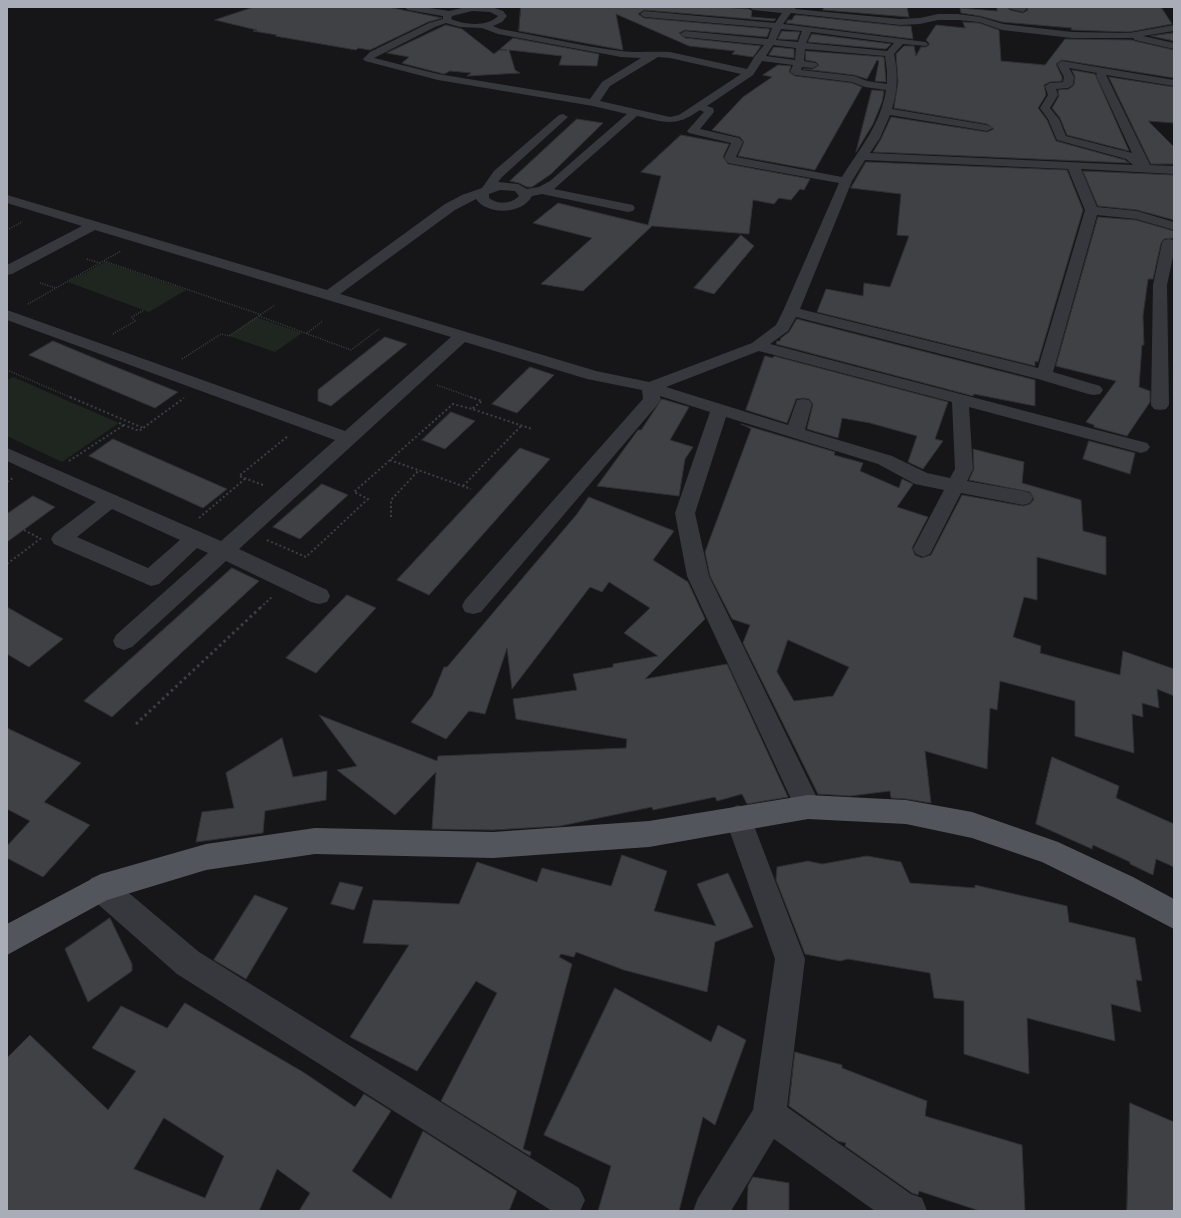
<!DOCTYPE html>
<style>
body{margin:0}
#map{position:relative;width:1181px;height:1218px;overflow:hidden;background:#161618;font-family:"Asap Condensed",sans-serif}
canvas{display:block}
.frame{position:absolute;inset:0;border:8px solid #a8adb8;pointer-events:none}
</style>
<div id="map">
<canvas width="1181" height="1218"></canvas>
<div class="frame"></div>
</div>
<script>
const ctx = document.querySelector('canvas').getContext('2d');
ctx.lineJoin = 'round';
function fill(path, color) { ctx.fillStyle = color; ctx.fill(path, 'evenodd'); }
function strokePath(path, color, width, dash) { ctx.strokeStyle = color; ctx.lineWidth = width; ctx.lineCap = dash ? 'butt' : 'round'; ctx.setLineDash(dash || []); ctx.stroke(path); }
fill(new Path2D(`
 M105 262 186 290 149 312 68 282Z
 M256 317 302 333 275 352 229 336Z
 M13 377 119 423 62 462 7 436V380Z`), '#1e261f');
const building = new Path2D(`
 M254 7H388L442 18 428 22 370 50 358 48 356 50 275 36 277 35 253 31 257 30 215 20Z
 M521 7H721L749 9 752 11 751 17 776 19 774 21 644 10 638 14 644 18 770 29 767 37 685 30 679 33 685 38 761 46 753 57 732 54 735 51 689 46 616 14 623 50 519 31Z
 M824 7H907L909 17 823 10Z
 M997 7H1008L1010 10 1023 13 1028 10 1027 7H1161L1172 24 1129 32 1072 30H1071L1072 28 1002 22 980 16 961 13 960 8 997 11Z
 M797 15 900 26H911L913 39 786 23 788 20H792L794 16Z
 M963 22 979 23 999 30 1001 61 1045 65 1065 39 1132 40 1135 41 1174 50V78L1062 60 1056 64 1062 77V81L1050 82 1044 85 1046 95 1038 108 1047 120 1056 141 1125 160 1129 163 873 152 881 139 891 117 987 132 994 129 987 124 894 108 898 82 896 54 904 46H914L916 56 921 47H926L929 45V43L926 40 936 25 965 28Z
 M446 25 462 29 494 54 499 50H507L500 49 513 38 599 54 597 66 559 65 562 56 509 50 515 70 520 73 467 76 471 73 450 71 444 74 405 64 402 63 409 57 387 53Z
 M782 31 800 32 797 40 778 39Z
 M1174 33V41L1151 36Z
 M812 34 891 44 886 49 808 42Z
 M774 47 794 49V58L769 55Z
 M806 51 884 57 886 82 875 81 879 61 877 60 867 79 854 75 803 69H813L819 65 816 62 806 60Z
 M778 65 791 66 789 72 795 76 852 83 862 87 815 170 738 156 744 142 740 137 712 130 743 97 772 77 763 75Z
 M1072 70 1095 74 1129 151 1067 135 1060 118 1052 108 1059 96 1058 90 1069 89 1074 85 1075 77Z
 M1109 77 1174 87V123L1148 121 1174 147V164H1151Z
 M872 90 884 91 882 102 873 124 856 152Z
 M577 119 603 123 551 174 532 187H527L519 183 510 181Z
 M681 135 729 144 723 157 728 164 810 179 804 190 800 189 791 200 779 198 774 204 753 200 749 234 652 226 583 291 541 284 592 238 533 223 558 203 648 225 661 176 641 172Z
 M866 162 1067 170 1083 210 1038 362 1035 361V366L817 312 826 289 863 296 864 283 890 287 909 236 897 235 901 194 851 188Z
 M1083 171 1174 175V220L1137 210 1098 206Z
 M1098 217 1136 220 1174 231V238L1164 239 1161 243 1153 279H1148L1143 316 1144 345H1142L1139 387 1150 391V402L1127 436 1094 427V425L1086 422 1116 381 1056 366Z
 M741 235 754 246 714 294 694 288Z
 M797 319 1035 380V406L974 394 973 396 776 344 777 341H780L781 338 789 332Z
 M385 337 407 344 331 406 318 401V390Z
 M53 341 106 363 178 392 155 408 29 355Z
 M765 356 773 358 774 356 948 402 935 439 943 441 923 469 908 462 917 436 870 423 842 418 838 438 807 429 813 404 809 399 803 398 796 399 787 423 746 410Z
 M530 367 554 375 517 413 492 404Z
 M662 399 689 407 670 440 693 447 685 459 679 496 597 486 638 430H641Z
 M451 412 475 421 445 449 422 440Z
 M741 424 835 452 834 455 863 463 860 471 899 488 902 479 913 484 897 507 928 517 912 548 915 555 922 558 931 555 962 495 1023 506 1030 504 1034 499 1030 492 969 480 974 469 973 449 1024 462 1022 483 1081 500 1083 531 1106 537V575L1037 557V600L1024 597 1013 637 1041 646 1040 653 1120 675 1123 651 1174 669V696L1157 689 1159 708 1142 703 1143 717 1132 714 1134 753 1075 736V701L1000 681 997 710 990 708 987 769 925 751 931 803 906 799 891 798 890 791 850 796 818 794 743 643 750 625 732 619 710 576 705 552 751 429ZM788 640 849 667 833 696 794 701 777 672Z
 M113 439 227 489 203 508 89 456Z
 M1089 441 1135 453 1130 474 1083 459Z
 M520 448 550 459 429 595 397 580Z
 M322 484 348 495 300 539 273 527Z
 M33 496 55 507 7 542V514Z
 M589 497 674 531 653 560 688 582 705 619 645 679 727 664 788 797 747 804 742 794 717 801 715 797 653 810 652 807 560 826 493 830 432 829 436 772 395 815 337 770 357 766 319 715 437 761 438 756 626 748 627 739 516 719 513 699 577 690 573 674 613 667V664L658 656 624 633 650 608 609 582 602 592 590 587 512 689 507 648 485 714 469 711 446 739 411 722 432 696 444 667H447L577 514Z
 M232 568 259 581 112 717 84 701Z
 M347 595 376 608 316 673 286 658Z
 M7 607 63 639 29 667 7 654Z
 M7 728 81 763 44 802 90 825 43 877 7 858V846L30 821 7 809Z
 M282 738 293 777 327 771 326 800 265 811 263 833 196 842 202 812 234 808 226 773Z
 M1052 757 1119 786 1116 798 1174 824V867L1156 859 1153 875 1130 864V862L1093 845 1092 849 1036 824Z
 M622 855 667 871 654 911 716 926 697 884 728 873 753 927 715 942 707 992 624 970 576 952 574 957 561 954 559 957 572 964 523 1149 531 1152 530 1156 441 1101 497 993 476 981 417 1071 350 1037 409 945 363 943 373 900 459 904 477 862 537 882 542 868 611 886Z
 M867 856 901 862 910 883 975 888V885L1067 906 1069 922 1135 938 1142 981 1136 980 1141 1012 1111 1004 1115 1041 1027 1018 1029 1074 964 1054V1001L934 998 930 973 848 959 840 961 805 954 776 880 777 867 808 861 822 864Z
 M340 882 363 887 354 910 331 904Z
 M255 895 288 908 246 979 214 960Z
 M110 918 132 964V971L88 1002 65 949Z
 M615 988 711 1042 718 1025 746 1040 715 1125 703 1117 679 1211H598L611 1166 544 1135Z
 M185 1003 303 1072 355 1107 364 1094 391 1111 352 1171 391 1199 423 1131 517 1191 509 1211H299L310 1193 277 1169 259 1211H7V1058L30 1035 108 1110 136 1071 92 1048 121 1006 167 1028ZM164 1118 224 1156 205 1198 134 1169Z
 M795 1052 842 1065V1068L927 1101 925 1116 1022 1145 1025 1211H980L919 1191 918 1195 912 1193 845 1146 846 1143 838 1141 789 1106Z
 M1130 1103 1174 1122V1211H1127Z
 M753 1177 789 1183V1211H747L748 1186Z`);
fill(building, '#404145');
strokePath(building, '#303034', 1);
strokePath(new Path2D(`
 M7 230 22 222
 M87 259 100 263
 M104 261 262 315
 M40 283 56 288
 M28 304 121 251
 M259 316 351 350 379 329
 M307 333 323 321
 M113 334 135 321 132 317 144 310
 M182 359 221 334 229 336 275 305
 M7 370 72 398
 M437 385 473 398`), '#3d3f44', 1.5, [1, 1.5]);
strokePath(new Path2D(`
 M70 397 143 428
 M470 397 482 401 472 409 532 429
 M119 423 139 431 184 398
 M390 460 471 489
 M69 461 124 425
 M7 482 13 478
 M263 485 239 476 288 436
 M463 486 521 426
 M391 517V500L419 470
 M199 518 246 478
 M24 530 41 539
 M267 540 306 557 368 499 354 492 453 404 472 409
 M7 564 40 539
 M260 608 272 597`), '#3d3f44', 2, [2, 2.5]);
strokePath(new Path2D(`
 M136 724 261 607`), '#3d3f44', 3, [2.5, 3.5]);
fill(new Path2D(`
 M404 7H423L449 11 466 7H492L503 11 507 16 502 22 493 26 500 29C540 36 581 46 621 51 638 53 654 51 670 52L747 69 755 56 764 45 685 37 680 34 685 31 768 39 772 28 644 17 640 14 644 11 775 23 782 13 753 10 749 7H796L795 9 900 19 920 18 938 14H958L980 17 1003 24 1072 32 1129 33 1174 25V31L1143 36 1174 43V49L1135 40 1133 38H1072L1002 30 979 22 958 20H938L920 24 900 25 791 13 783 24 926 42 928 44 926 46 903 44 894 54C898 73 898 90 892 109L987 125 993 128 987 131 890 115 880 138 870 153 1133 165 1126 159 1057 140 1048 119 1040 108 1048 95 1045 86 1050 83 1063 82 1064 77 1057 64 1062 61 1174 80V86L1106 75 1150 165 1174 166V174L1081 169 1097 207 1137 211 1174 222V230L1136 219 1097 215 1053 372 1100 386 1103 390 1100 394 1094 395 1088 394 1038 379 796 317 788 331 770 344 1147 443 1150 447 1147 451 1141 453 969 407 973 469 967 481 1023 491 1030 493 1033 498 1030 503 1023 505 961 493 930 554 923 557 916 554 913 549 944 490 915 484 878 464 726 417 695 513 709 576 817 798 821 807 817 816 808 819 799 816 687 576 675 513 710 412 660 396 661 400 658 404 481 612 473 614 465 612 462 606 465 600 643 399 642 390 587 379 465 342 239 549 327 590 330 596 327 602 319 604 311 602 226 561 132 647 124 650 116 647 113 641 116 635 208 553 197 548 159 584 151 586 54 544 51 539 54 534 96 502 7 461V448L221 541 335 440 7 320V310L345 431 451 337 95 230 12 274 7 275V265L82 226 7 203V195L327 290 445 204 462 195 482 188 494 171 559 115 563 114 568 117 502 177 498 182 518 184 527 189 539 187 550 181 627 114 593 106 438 80 365 61 363 59 370 52 429 23 443 19V16L408 10ZM472 11 490 12 498 16C488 27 464 25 451 19L452 16ZM446 23 460 27 482 28 498 34 621 57 641 58 602 82 590 99 438 74 374 58 435 27ZM781 29 802 31 798 42 776 40ZM811 32 894 43 887 51 806 43ZM773 45 796 48 795 60 766 56ZM805 49 885 56 887 71V84L867 81 854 76 801 70 802 67 813 68 818 65 816 63 804 61ZM658 57 670 58 741 74 679 115 670 117 600 101 610 86ZM762 61 793 65 790 72 795 75 852 82 865 87 886 90C881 124 860 148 842 177L736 157 743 142 739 138 700 129 714 112 713 108 707 106 753 75ZM1069 68 1097 73 1096 75 1132 153 1066 136 1059 119 1050 108 1058 95 1056 89 1068 88 1073 85 1074 77ZM700 110 704 112 687 131 689 133 731 143 724 158 728 163 839 183 783 311 776 325 752 343 649 382 596 371 340 294 455 210 476 199C488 216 523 214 532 196L542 194 628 212 633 211 635 208 633 205 554 189 637 116C666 122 674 128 700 110ZM865 160 1068 169 1085 210 1038 368 800 309 852 181ZM500 190 515 191 519 196C511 204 498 205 489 198V194ZM759 351 952 402 955 469 950 478 927 473 892 456 805 430 812 404 809 400 803 399 797 400 788 425 666 387ZM112 509 180 540 148 568 77 537Z
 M1009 7H1025L1027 9 1023 12 1010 9Z
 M1169 239 1174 240V252L1167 285 1169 405 1166 409 1160 410 1154 409 1151 405 1153 285 1162 243 1164 240Z
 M738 805 747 809 751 818 805 959 787 1107 911 1194 922 1198 927 1211H875L774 1139 731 1211H693L698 1198 753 1110 775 959 725 818 729 809Z
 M101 874 111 878 199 952 579 1188 585 1200 580 1211H552L177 974 91 898 87 888 91 878Z`), '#37383d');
fill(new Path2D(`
 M808 795 906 800 972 812 1058 842 1133 877 1174 899V929L1113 897 1042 862 972 838 906 824 808 819 649 847 493 858 315 854 206 870 107 900 7 955V924L101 874 206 844 315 828 493 832 649 821Z`), '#53555c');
</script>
